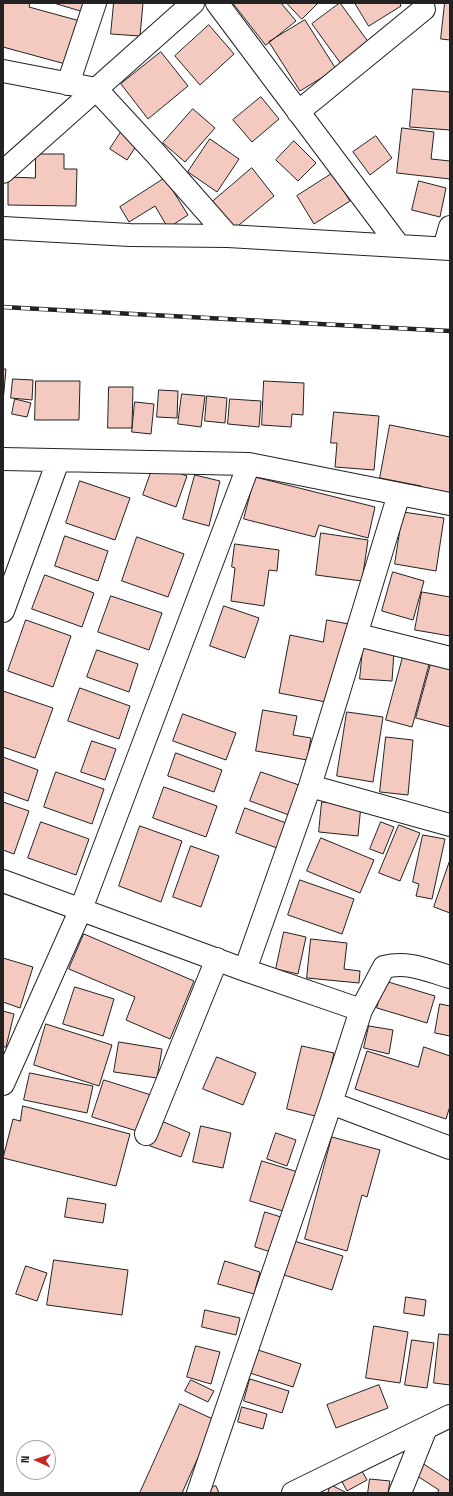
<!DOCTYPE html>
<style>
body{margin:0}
#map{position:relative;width:453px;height:1496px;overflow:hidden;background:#fff;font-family:"Space Grotesk",sans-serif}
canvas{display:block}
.frame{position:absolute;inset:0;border:4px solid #222;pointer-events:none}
.north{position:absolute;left:16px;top:1440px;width:40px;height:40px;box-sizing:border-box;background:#fff;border:1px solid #a7a7a7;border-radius:50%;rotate:273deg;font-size:11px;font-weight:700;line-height:16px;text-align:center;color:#222}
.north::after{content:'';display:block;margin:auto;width:14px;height:18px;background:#c62828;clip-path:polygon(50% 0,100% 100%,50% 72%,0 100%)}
</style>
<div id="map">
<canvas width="453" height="1496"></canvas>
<div class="frame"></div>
<div class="north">N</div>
</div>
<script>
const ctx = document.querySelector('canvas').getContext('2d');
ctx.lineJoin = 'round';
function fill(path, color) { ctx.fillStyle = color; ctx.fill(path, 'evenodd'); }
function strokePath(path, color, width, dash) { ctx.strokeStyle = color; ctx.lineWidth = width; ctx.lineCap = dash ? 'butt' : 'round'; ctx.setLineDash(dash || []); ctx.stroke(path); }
const building = new Path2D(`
 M3 3H30L29 7 80 21 69 65 3 47Z
 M54 3H87L85 12Z
 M114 3H143L140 36 111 34Z
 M233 3H281L296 21 266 45Z
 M287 3H318L302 19Z
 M340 3 372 47 344 68 312 24Z
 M355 3H400L401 6 369 26Z
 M445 3H450V40L441 39Z
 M305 20 336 69 300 91 269 42Z
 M209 25 234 54 200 85 175 56Z
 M161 52 188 86 148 119 121 84Z
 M413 89 450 92V130L410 127Z
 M261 97 279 119 252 142 233 120Z
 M193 109 215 128 185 162 163 143Z
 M402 128 434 132 431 159 450 161V179L397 173Z
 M121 132 138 143 127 160 110 149Z
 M376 136 392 158 370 175 353 152Z
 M210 139 239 159 217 192 188 172Z
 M294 141 316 163 298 181 276 160Z
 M36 154H64V169H77L76 206 8 205V177L35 178Z
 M252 168 274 196 233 230 211 203Z
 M333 173 350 201 314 224 297 196Z
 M165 178 188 215 168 228 155 206 129 222 120 207Z
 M419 181 446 188 440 217 412 210Z
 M3 369H6L3 402Z
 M13 379 33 380 32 400 11 398Z
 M36 381H80L79 420H35Z
 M264 381 304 383 303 415 292 414 291 427 262 425Z
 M109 387H133L132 428H108Z
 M159 390 178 391 177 418 157 417Z
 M182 394 205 396 201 427 178 424Z
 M207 396 227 398 225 423 205 421Z
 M15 399 31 403 27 417 12 414Z
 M230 399 261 401 259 427 228 424Z
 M135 402 154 404 151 434 132 432Z
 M334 412 379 416 374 470 335 467 337 443H331Z
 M390 425 450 437V495L421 489V486L380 478Z
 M154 464 187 476 176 507 143 495Z
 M195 475 220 481 209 526 183 519Z
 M255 477 375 507 368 538 319 525 315 537 244 519Z
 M80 481 130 498 115 540 66 523Z
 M403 512 444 518 436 571 395 564Z
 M321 533 368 540 362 581 316 575Z
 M65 536 108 551 98 581 55 566Z
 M137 537 184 554 168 597 122 581Z
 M235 544 279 550 277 571 269 570 264 606 231 601 235 568 232 567Z
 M393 572 424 581 413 620 382 611Z
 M45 575 94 593 82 627 32 609Z
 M422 592 450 597V636L415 630Z
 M111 596 162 613 149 650 98 632Z
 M224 606 259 618 245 658 210 646Z
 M26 620 71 636 53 687 8 671Z
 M327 620 349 624 331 703 279 693 290 635 323 642Z
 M363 648 394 651 392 681 360 679Z
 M97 650 138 664 129 692 87 677Z
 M404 653 430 661 412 727 386 720Z
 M432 660 450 665V727L416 718Z
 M80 688 130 706 119 739 68 721Z
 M3 691 53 708 35 758 3 747Z
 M263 710 297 716 293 735 311 738 307 760 256 751Z
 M347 712 383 717 373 782 337 776Z
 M183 714 236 733 226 760 173 741Z
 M386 737 413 740 408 795 380 792Z
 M92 741 116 749 105 780 81 772Z
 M176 753 222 770 214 792 168 776Z
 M3 757 38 770 28 801 3 792Z
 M56 772 104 789 92 824 44 807Z
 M261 772 299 785 289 815 250 801Z
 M164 787 217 806 206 837 153 818Z
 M3 802 29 811 14 854 3 850Z
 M322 802 361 805 358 836 319 832Z
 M245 808 286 823 277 848 236 833Z
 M41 822 89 839 76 875 28 858Z
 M381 822 394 827 383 854 370 849Z
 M399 825 420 833 400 881 379 873Z
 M140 826 182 841 161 902 119 886Z
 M423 835 445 839 432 899 416 896 419 884 413 882Z
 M321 838 374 860 360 893 307 871Z
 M191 846 219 856 201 907 173 897Z
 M450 860V913L434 907Z
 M300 880 354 899 342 934 288 915Z
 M284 932 306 937 298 974 276 969Z
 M84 934 194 981 170 1039 126 1020 135 997 69 969Z
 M311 939 347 943 344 969 360 971 359 983 307 978Z
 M3 958 33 967 20 1008 3 1002Z
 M385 981 435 996 427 1023 377 1008Z
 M75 987 114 999 103 1036 63 1024Z
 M440 1004 450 1006V1036L435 1033Z
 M3 1011 14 1014 6 1047H3Z
 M46 1024 112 1045 99 1086 34 1065Z
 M369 1026 393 1030 389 1054 364 1048Z
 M119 1042 162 1049 157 1078 114 1072Z
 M302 1046 334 1053 319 1117 287 1109Z
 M424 1047 450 1056V1106L446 1119 355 1089 367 1051 418 1067Z
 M217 1057 256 1073 243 1105 203 1089Z
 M30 1073 93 1086 87 1113 24 1100Z
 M104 1080 151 1095 140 1132 92 1117Z
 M23 1106 130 1134 116 1186 3 1158 13 1119 20 1121Z
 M159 1120 190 1133 181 1157 150 1146Z
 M201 1126 231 1133 223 1168 193 1162Z
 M276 1133 296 1140 287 1166 267 1159Z
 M332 1137 380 1150 367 1197 362 1195 347 1251 305 1239Z
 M262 1161 298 1172 286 1212 250 1201Z
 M68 1198 106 1204 103 1223 65 1217Z
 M265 1212 281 1217 271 1252 255 1247Z
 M294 1241 343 1256 332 1290 284 1275Z
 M54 1260 128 1270 122 1315 47 1305Z
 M225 1261 260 1272 254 1294 218 1284Z
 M26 1266 47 1273 37 1301 16 1294Z
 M406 1297 426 1300 424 1316 404 1313Z
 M205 1310 240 1318 236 1335 202 1327Z
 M374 1326 408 1332 400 1383 366 1378Z
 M439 1334 450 1335V1385L434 1383Z
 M412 1340 434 1343 427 1388 405 1385Z
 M196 1346 220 1352 211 1384 187 1377Z
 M255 1349 301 1364 293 1387 247 1372Z
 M250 1379 289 1391 282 1413 244 1401Z
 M191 1380 214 1391 208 1402 185 1391Z
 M379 1385 388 1408 336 1428 327 1405Z
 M180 1404 215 1420 182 1493H140Z
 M242 1407 267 1414 263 1429 238 1422Z
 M422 1463 450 1481V1493H437L439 1490 414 1474Z
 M359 1466 367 1480 347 1491 339 1476Z
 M370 1479 390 1481 388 1493H368Z
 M331 1485 347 1493H328Z
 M216 1486 219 1493H201L200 1491Z`);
fill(building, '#f3c9c0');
strokePath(building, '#222', 1);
const minor = new Path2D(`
 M217 3 399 246
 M3 71 96 89 156 154 228 236
 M68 84 95 3
 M298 112 424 9
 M3 172 193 3
 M3 228 130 235 228 236 450 249
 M444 248 450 227
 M3 459 249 464 450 504
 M3 611 58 461
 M358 635 450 658
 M310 786 450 825
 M3 881 245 970 361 1010
 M245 970 310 786 399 494
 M3 1084 81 909 249 464
 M331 1103 450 1148
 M146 1134 217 959
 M198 1493 331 1103 361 1010 384 967C408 961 427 970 450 977
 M293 1493 450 1416
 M400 1493 426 1428`);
strokePath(minor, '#222', 24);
strokePath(minor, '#fff', 22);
const rail = new Path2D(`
 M3 307 450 331`);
strokePath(rail, '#222', 4.5);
strokePath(rail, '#fff', 3, [9]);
</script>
